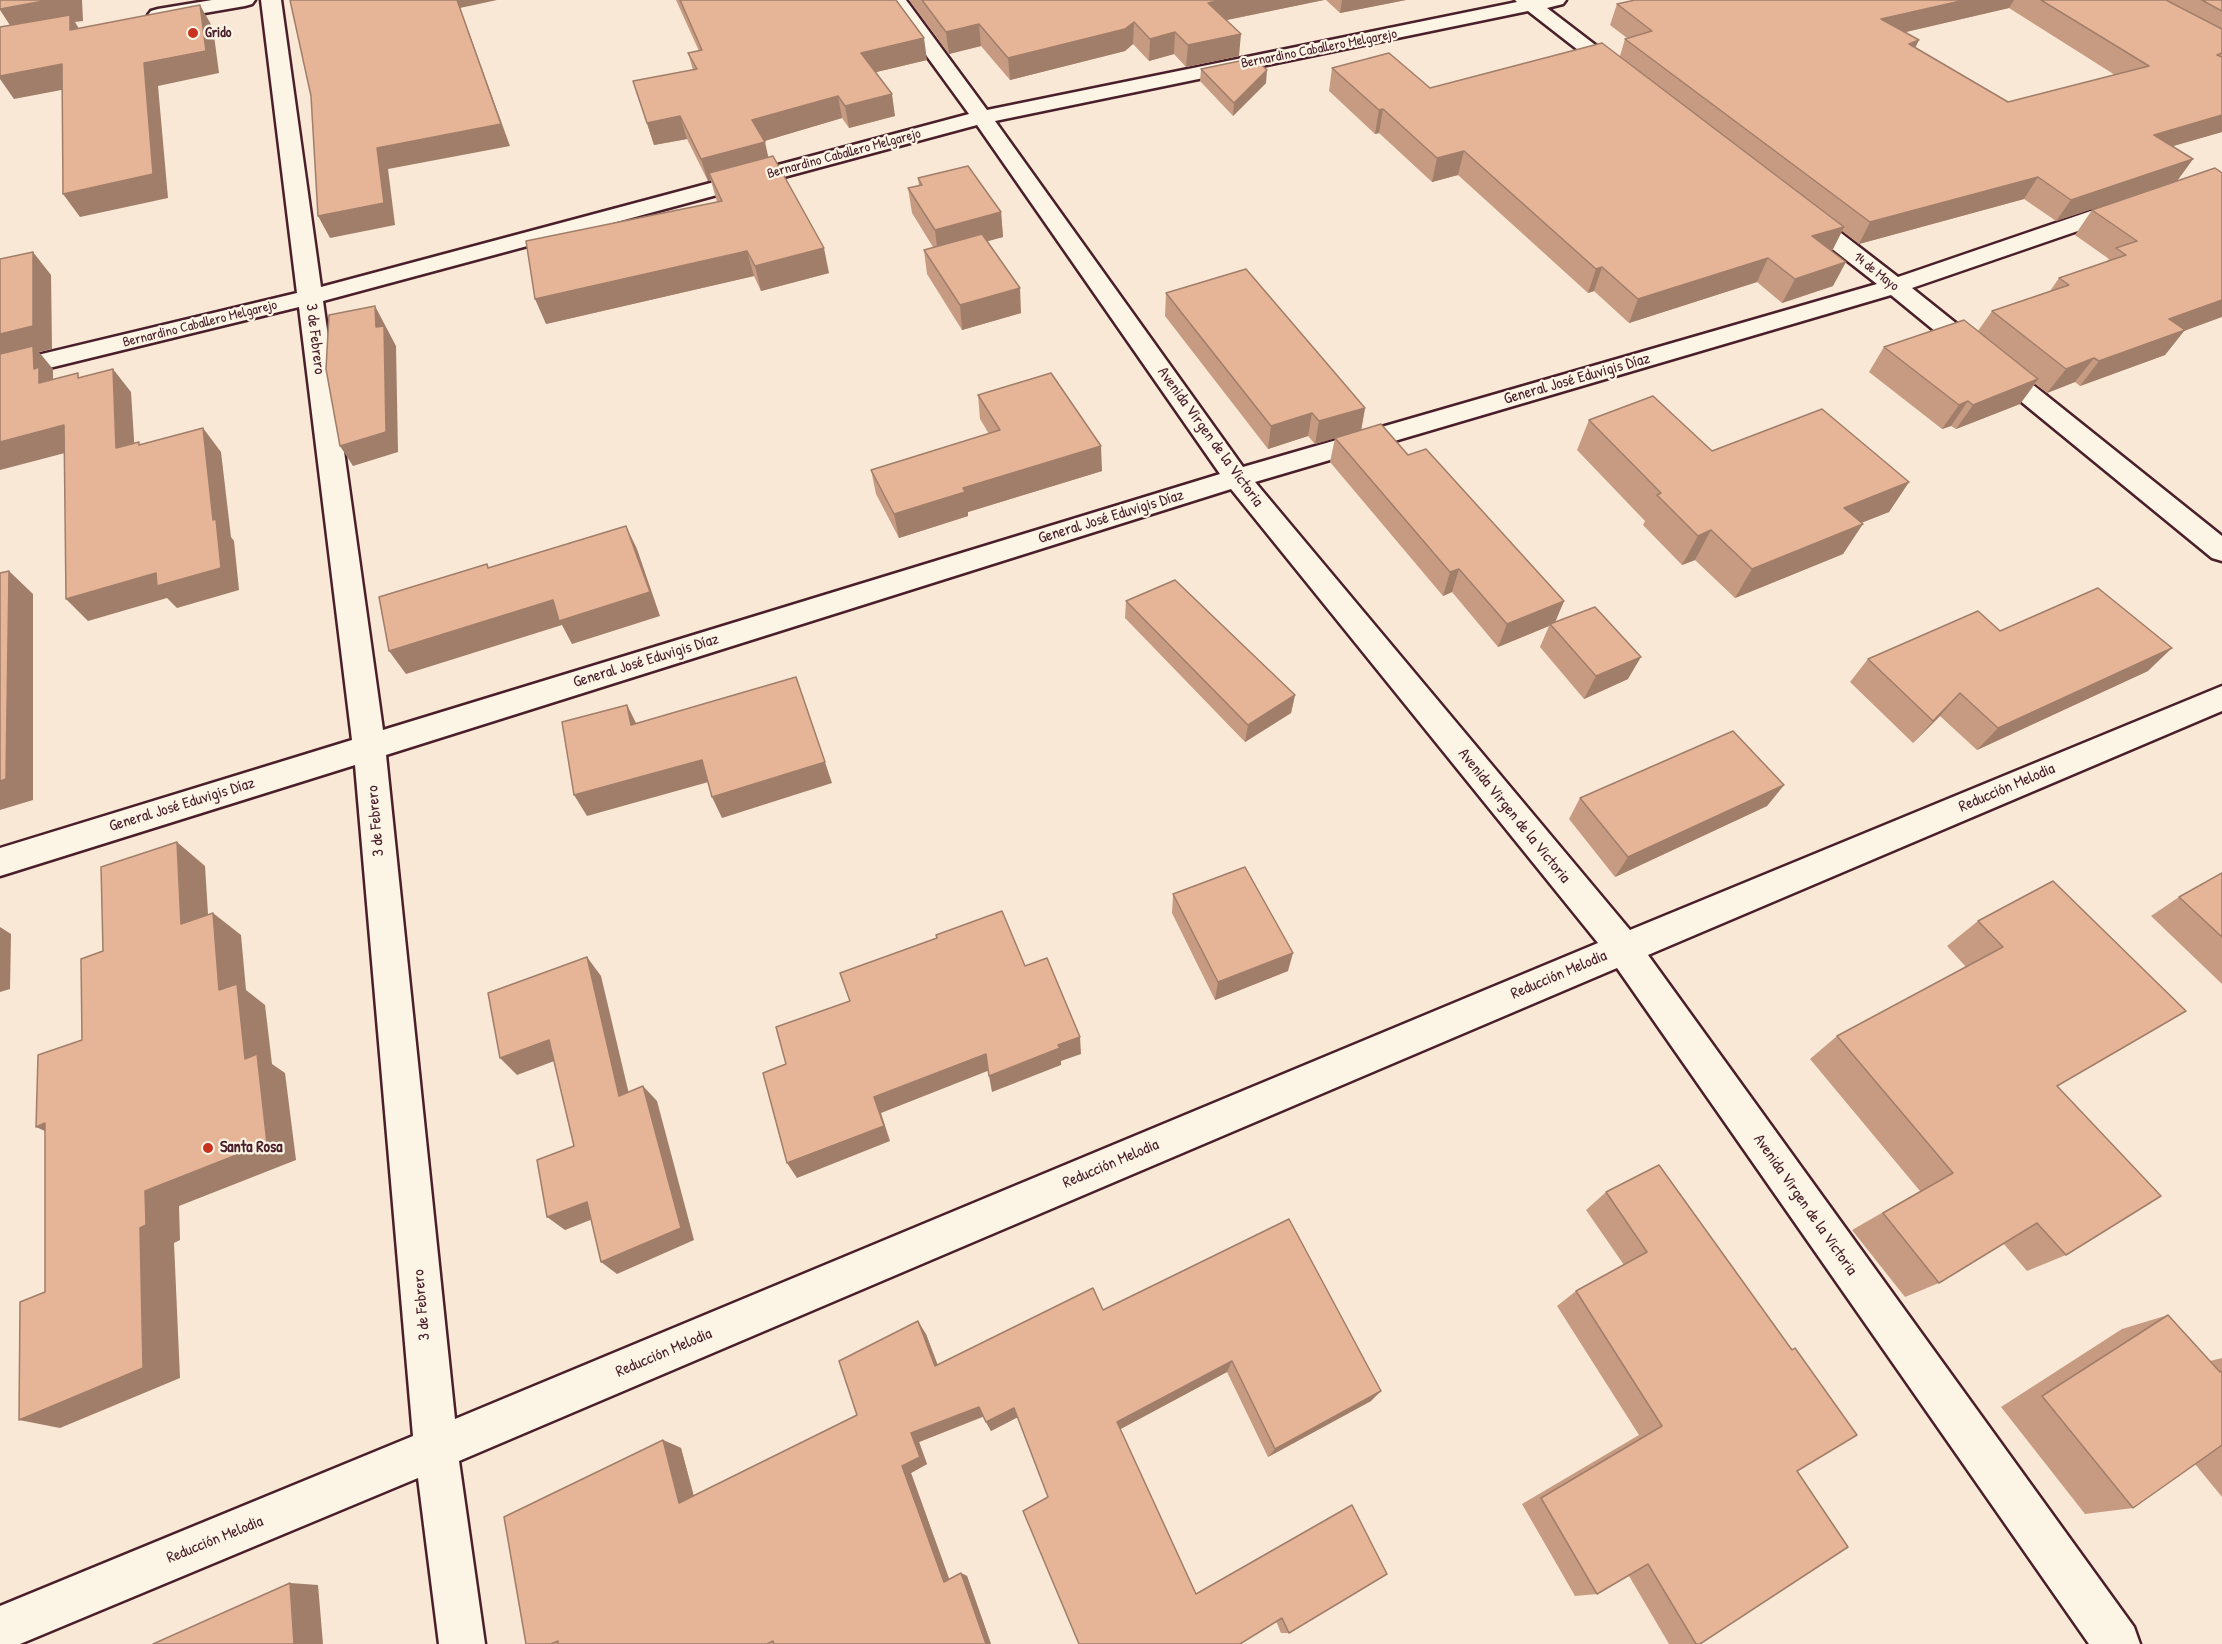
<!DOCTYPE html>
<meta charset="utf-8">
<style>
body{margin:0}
canvas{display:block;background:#f8e8d5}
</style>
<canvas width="2222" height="1644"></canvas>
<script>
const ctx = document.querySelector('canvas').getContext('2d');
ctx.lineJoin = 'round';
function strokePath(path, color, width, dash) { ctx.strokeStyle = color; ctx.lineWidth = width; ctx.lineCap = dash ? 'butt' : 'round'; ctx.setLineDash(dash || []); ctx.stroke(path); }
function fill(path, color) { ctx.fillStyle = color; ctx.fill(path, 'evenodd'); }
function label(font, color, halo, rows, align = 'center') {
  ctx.font = font + ' "Patrick Hand",sans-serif'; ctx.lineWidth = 4.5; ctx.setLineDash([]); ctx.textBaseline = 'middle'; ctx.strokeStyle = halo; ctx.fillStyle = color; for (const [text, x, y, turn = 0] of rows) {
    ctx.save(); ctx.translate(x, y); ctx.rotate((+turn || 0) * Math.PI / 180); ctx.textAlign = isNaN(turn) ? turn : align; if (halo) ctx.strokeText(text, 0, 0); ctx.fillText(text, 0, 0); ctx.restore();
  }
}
const minor = new Path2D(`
 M212 0H255L252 4 245 6 158 21 151 19 148 15 151 11 158 9Z
 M261 0H281L321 287 969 114 886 0H906L987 110 1517 2 1515 0H1566L1563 4 1547 8 1628 70 1631 74 1628 78H1614L1528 11 995 121 1243 467 1877 284 1794 219 1791 214 1794 209 1802 207 1810 209 1898 277 2117 202 2125 200 2133 202 2136 207 2133 212 1912 288 2222 536V561L2212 558 1891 295 1255 482 1630 930 2222 686V711L1648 955 2134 1627 2140 1644H2089L1617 968 459 1461 485 1644H439L418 1478 20 1644H0V1606L413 1436 355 765 0 876V848L352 740 299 307 0 380V364L297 293ZM977 125 1220 474 383 730 323 301ZM1231 489 1598 943 455 1419 386 755Z`);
strokePath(minor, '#4a1f2b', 5);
fill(minor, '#fcf5e5');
fill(new Path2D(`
 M676 0H896L927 60 876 72 895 116 849 128 842 118 764 141 768 157 829 273 761 291 754 276 546 324 717 202 711 181H708L687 139 654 145 633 81 693 70 688 53 699 51Z
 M909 0H1324L1227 20 1239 56 1186 67 1174 54 1149 61 1133 44 1125 51 1010 80 981 46 949 54Z
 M1326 0H1406L1340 13Z
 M1635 0H2222V132L2172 146 2193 159 2177 181 2056 221 2024 199 1859 244 1842 231 1832 251 1833 286 1782 303 1757 282 1629 323 1594 291 1588 293 1458 175 1432 182 1379 133 1375 134 1329 91 1332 68 1430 88 1620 56 1625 39 1627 38 1610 25 1617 4ZM2009 8 2115 75 2008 102 1915 47 1906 32Z
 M1201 69 1266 83 1233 116 1200 81Z
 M2215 168 2184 331 2165 355 2080 386 2075 382 2047 393 2035 384 2020 404 1956 429 1951 426 1942 429 1869 372 1884 347 1978 331 1992 311 2050 291 2059 278 2106 262 2109 259 2075 235 2092 210Z
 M918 178 1001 212 1003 237 987 241 1021 313 962 330 927 274 924 250 933 247 912 213 908 188 919 186Z
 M1166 293 1365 408 1361 430 1408 455 1564 601 1554 623 1628 679 1584 699 1540 647 1549 626 1498 647 1452 592 1443 596 1330 462 1335 438 1315 444 1308 436 1268 449 1165 316Z
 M978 395 1102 471 968 512V516L899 538 876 494 871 470 989 434 980 419Z
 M1589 420 1712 451 1909 482 1889 512 1861 523 1843 554 1735 598 1695 560 1682 565 1643 525 1645 521 1577 450Z
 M1126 601 1295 695 1291 713 1245 742 1125 618Z
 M2000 631 2148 671 1977 750 1940 716 1913 743 1850 682 1868 659Z
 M1784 785 1767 806 1615 877 1569 819 1580 798Z
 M2222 873V984L2151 916 2179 897Z
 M2053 881 2058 1086 2066 1255 2027 1271 2003 1243 1939 1283 1905 1297 1852 1230 1920 1191 1810 1059 1837 1036 1966 967 1947 946 1978 921Z
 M1173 894 1288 971 1215 1000 1172 913Z
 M1606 1192 1791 1350 1795 1348 1797 1471 1700 1644H1669L1629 1576 1597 1594 1575 1596 1522 1504 1639 1435 1557 1306 1576 1291 1624 1265 1586 1210Z
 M1103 1310 1371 1401 1268 1457 1227 1372 1120 1429 1196 1594 1352 1505 1289 1633H1281L1276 1621 1240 1644 1048 1497 1018 1417 991 1431 983 1417 919 1442 927 1464 911 1473 949 1579 961 1573 967 1576 991 1644H526L663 1440 681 1448 694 1496 857 1415 926 1334 937 1365Z
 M2168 1315 2210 1361 2222 1358V1497L2195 1464 2133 1508 2085 1514 2001 1407 2122 1329Z`), '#c69b82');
fill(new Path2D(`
 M49 0H82L83 21 75 22 84 37 15 33 0 10V9Z
 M457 0H497L460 8 510 146 388 169 395 225 330 238 318 216Z
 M1221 0H1324L1207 24 1208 3Z
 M1342 0H1406L1340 13Z
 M1965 0H2014L2009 8 1871 40 1881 19Z
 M200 5 213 28 219 73 158 86 168 198 80 217 63 194 144 63Z
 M1134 22 1133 44 1125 51 1010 80 1008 58Z
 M979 24 981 46 949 54 946 32Z
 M1175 32 1174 54 1149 61 1150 39Z
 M1241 34 1239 56 1186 67 1188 45Z
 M924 38 927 60 864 75 861 53Z
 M1919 40 1909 61V44Z
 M62 64 77 87 14 99 0 79V76Z
 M1267 70 1266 83 1233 116 1234 103Z
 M892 94 895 116 849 128 845 106Z
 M838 96 842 118 758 143 752 120Z
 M1383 109 1379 133 1375 134 1379 110Z
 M2222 115V132L2139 156 2154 135Z
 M680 116 687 139 654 145 647 123Z
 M765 142 770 165 709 173 711 181H708L701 159Z
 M1464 151 1458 175 1432 182 1437 158Z
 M2193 159 2177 181 2056 221 2071 200Z
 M2038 177 2024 199 1859 244 1870 222Z
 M1001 212 1003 237 938 255 935 230Z
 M1844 227 1832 251 1812 236Z
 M824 248 829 273 761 291 755 266Z
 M747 251 754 276 546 324 535 299Z
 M33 252 51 275 52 349 39 352 53 369V384L39 383 0 362V334Z
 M1768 258 1757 282 1629 323 1638 299Z
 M1846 262 1833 286 1782 303 1795 279Z
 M1602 267 1594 291 1588 293 1596 269Z
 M1020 288 1021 313 962 330 960 305Z
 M2222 300V317L2184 331 2165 355 2080 386 2099 361 2169 319Z
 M375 306 396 346 398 452 353 466 340 446 376 327Z
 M2094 358 2075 382 2047 393 2066 369Z
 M113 369 131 392 136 471 116 448Z
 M2038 379 2020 404 1956 429 1973 405Z
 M1968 401 1951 426 1942 429 1959 405Z
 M1365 408 1361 431 1315 444 1319 421Z
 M1312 413 1308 436 1268 449 1271 426Z
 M64 425 84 448 0 470V442Z
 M203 428 221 452 231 537 234 541 239 590 177 608 167 598 88 621 66 599 213 520Z
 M1101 446 1102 471 968 512V516L899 538 894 514 963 488Z
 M1909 482 1889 512 1825 537 1844 508Z
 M1863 524 1843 554 1735 598 1752 569Z
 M626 526 637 549 660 616 572 644 562 625 406 674 389 651Z
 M1711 530 1695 560 1682 565 1698 536Z
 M1459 569 1452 592 1443 596 1450 572Z
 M9 571 33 594V800L0 810V781Z
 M1564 601 1554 625 1550 624 1549 626 1498 647 1507 624Z
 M2172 648 2148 671 1977 750 1998 728Z
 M1641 657 1628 679 1584 699 1596 676Z
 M1960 693 1940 716 1913 743 1933 721Z
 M1295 695 1291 713 1245 742 1248 725Z
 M627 705 638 727 631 725Z
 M702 760 712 781 587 816 574 795Z
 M825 762 832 783 722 818 712 797Z
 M1784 785 1767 806 1615 877 1628 857Z
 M177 842 205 866 210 946 181 924Z
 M213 913 241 935 246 990 265 1005 272 1064 285 1073 296 1160 179 1206 180 1240 174 1243 180 1378 60 1428 19 1420 140 1228 145 1191 245 1059 219 990Z
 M0 927 11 934 10 989 0 992Z
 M1293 953 1288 971 1215 1000 1218 982Z
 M587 957 601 976 633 1111 619 1096Z
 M1080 1037 1081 1054 1061 1061V1065L992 1092 989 1076 1058 1045Z
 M549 1040 565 1057 517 1075 500 1058Z
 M986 1054 990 1070 881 1113 890 1141 797 1178 787 1163 874 1097Z
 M643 1086 657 1101 694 1240 617 1274 601 1262Z
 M45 1123 73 1144 36 1127Z
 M587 1202 603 1215 565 1230 547 1217Z
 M918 1321 926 1334 942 1376 935 1366Z
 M1232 1361 1227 1372 1117 1431V1422Z
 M1381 1391 1371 1401 1268 1457 1275 1449Z
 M979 1407 984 1416 919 1442 927 1464 911 1473 951 1584 944 1582 902 1466 911 1433Z
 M1014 1408 1018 1417 991 1431 986 1422Z
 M663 1440 681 1448 697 1509 679 1503Z
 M961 1573 967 1576 991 1644H986Z
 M290 1583 318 1585 323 1644H294Z`), '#a17e6a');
const building = new Path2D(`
 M0 0H49L0 9Z
 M290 0H457L501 124 377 148 384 203 318 216 311 96Z
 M680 0H896L924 38 861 53 892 94 845 106 838 96 752 120 765 142 701 159 680 116 647 123 633 81 697 69 688 53 702 50Z
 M922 0H1221L1208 3 1241 34 1188 45 1175 32 1150 39 1134 22 1125 29 1008 58 979 24 946 32Z
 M1635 0H1965L1881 19 1919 40 1909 44 2008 102 2149 66 2041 0H2166L2222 29V53L2217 55 2222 57V115L2154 135 2193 159 2071 200 2038 177 1870 222 1625 39 1652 31 1617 4Z
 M2202 0H2222V11Z
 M200 5 206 51 144 63 153 174 63 194 62 64 0 76V27L70 15V30Z
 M1602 43 1844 227 1812 236 1846 262 1795 279 1768 258 1638 299 1602 267 1596 269 1464 151 1437 158 1383 109 1379 110 1332 68 1389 53 1430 88Z
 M1254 58 1267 70 1234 103 1201 69Z
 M773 156 824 248 755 266 747 251 535 299 526 241 722 201 709 173Z
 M968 166 1001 212 935 230 908 188 922 185 918 178Z
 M2215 168 2222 173V300L2169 319 2185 330 2099 361 2094 358 2066 369 1992 311 2069 285 2059 278 2126 255 2116 248 2137 241 2092 210Z
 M982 234 1020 288 960 305 924 250Z
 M33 252V326L0 334V259Z
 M1246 269 1365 408 1319 421 1312 413 1271 426 1166 293Z
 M375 306 376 327 384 326 386 432 340 446 326 369 329 315Z
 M1964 320 2038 379 1973 405 1968 401 1959 405 1884 347Z
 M33 346 34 369 39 367V383L78 373V378L113 369 116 448 139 442V445L203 428 213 520 216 519 221 568 157 586 156 573 66 599 64 425 0 442V354Z
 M1051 373 1101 446 963 488 965 492 894 514 871 470 1000 430 978 395Z
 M1653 396 1712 451 1822 409 1909 482 1844 508 1863 524 1752 569 1711 530 1698 536 1657 495 1661 493 1589 420Z
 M1381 424 1408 455 1426 449 1564 601 1507 624 1459 569 1450 572 1335 438Z
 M626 526 650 592 559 621 553 600 389 651 379 597 487 564 488 568Z
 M9 571 6 779 0 781V573Z
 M1175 580 1295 695 1248 725 1126 601Z
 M2098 588 2172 648 1998 728 1960 693 1933 721 1868 659 1978 611 2000 631Z
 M1595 607 1641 657 1596 676 1550 624Z
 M796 677 825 762 712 797 702 760 574 795 562 722 627 705 631 725Z
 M1733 731 1784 785 1628 857 1580 798Z
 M177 842 181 924 213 913 219 990 237 984 245 1059 257 1054 267 1143 145 1191 146 1225 140 1228 143 1368 19 1420 20 1302 45 1292V1123L36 1127 38 1055 82 1040 81 959 103 951 101 867Z
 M1245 867 1293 953 1218 982 1173 894Z
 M2222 873V937L2179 897Z
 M2053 881 2186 1011 2057 1086 2161 1196 2066 1255 2037 1223 1939 1283 1883 1213 1953 1173 1837 1036 2003 947 1978 921Z
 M1002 911 1025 966 1047 958 1080 1037 1058 1045 1060 1048 989 1076 986 1054 874 1097 884 1126 787 1163 763 1073 786 1064 776 1027 850 1001 840 973 937 938 936 935Z
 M587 957 619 1096 643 1086 681 1228 601 1262 587 1202 547 1217 537 1160 574 1146 549 1040 500 1058 488 993Z
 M1659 1165 1792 1350 1795 1348 1857 1435 1797 1471 1848 1547 1700 1644H1696L1648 1564 1597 1594 1541 1498 1662 1426 1576 1291 1647 1252 1606 1192Z
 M1289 1219 1381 1391 1275 1449 1232 1361 1117 1422 1196 1594 1352 1505 1387 1574 1289 1633 1282 1618 1240 1644H1079L1023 1511 1048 1497 1014 1408 986 1422 979 1407 911 1433 920 1457 902 1466 944 1582 961 1573 986 1644H774L773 1641 767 1644H558V1641L551 1644H526L504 1517 663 1440 679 1503 857 1415 839 1361 918 1321 935 1366 1093 1288 1103 1310Z
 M2168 1315 2220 1372 2222 1371V1445L2133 1508 2042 1396Z
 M290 1583 294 1644H153Z`);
fill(building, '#e6b497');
strokePath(building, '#a17e6a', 1.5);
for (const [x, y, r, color] of [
 [193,33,6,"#c8321e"],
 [208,1148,6,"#c8321e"]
]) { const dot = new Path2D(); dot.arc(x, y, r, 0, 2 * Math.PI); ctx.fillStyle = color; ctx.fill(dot); strokePath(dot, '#fcf5e5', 2); }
label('bold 14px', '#4a1f2b', '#fcf5e5', [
 ["Grido",205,33]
], 'left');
label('14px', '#4a1f2b', '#fcf5e5', [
 ["Bernardino Caballero Melgarejo",1319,49,-11],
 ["Bernardino Caballero Melgarejo",844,154,-15],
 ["14 de Mayo",1876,272,38],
 ["Bernardino Caballero Melgarejo",200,324,-14]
]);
label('16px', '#4a1f2b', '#fcf5e5', [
 ["3 de Febrero",315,339,83],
 ["General José Eduvigis Díaz",1577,379,-16],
 ["Avenida Virgen de la Victoria",1210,437,54],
 ["General José Eduvigis Díaz",1111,517,-17],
 ["General José Eduvigis Díaz",646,661,-17],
 ["Reducción Melodia",2007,788,-23],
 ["General José Eduvigis Díaz",182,805,-17],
 ["Avenida Virgen de la Victoria",1514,816,51],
 ["3 de Febrero",376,821,-95],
 ["Reducción Melodia",1559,975,-23],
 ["Reducción Melodia",1111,1164,-23],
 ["Avenida Virgen de la Victoria",1805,1205,55],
 ["3 de Febrero",422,1305,-95],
 ["Reducción Melodia",664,1353,-23],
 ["Reducción Melodia",215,1540,-22]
]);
label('bold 16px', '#4a1f2b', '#fcf5e5', [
 ["Santa Rosa",220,1148]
], 'left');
</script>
